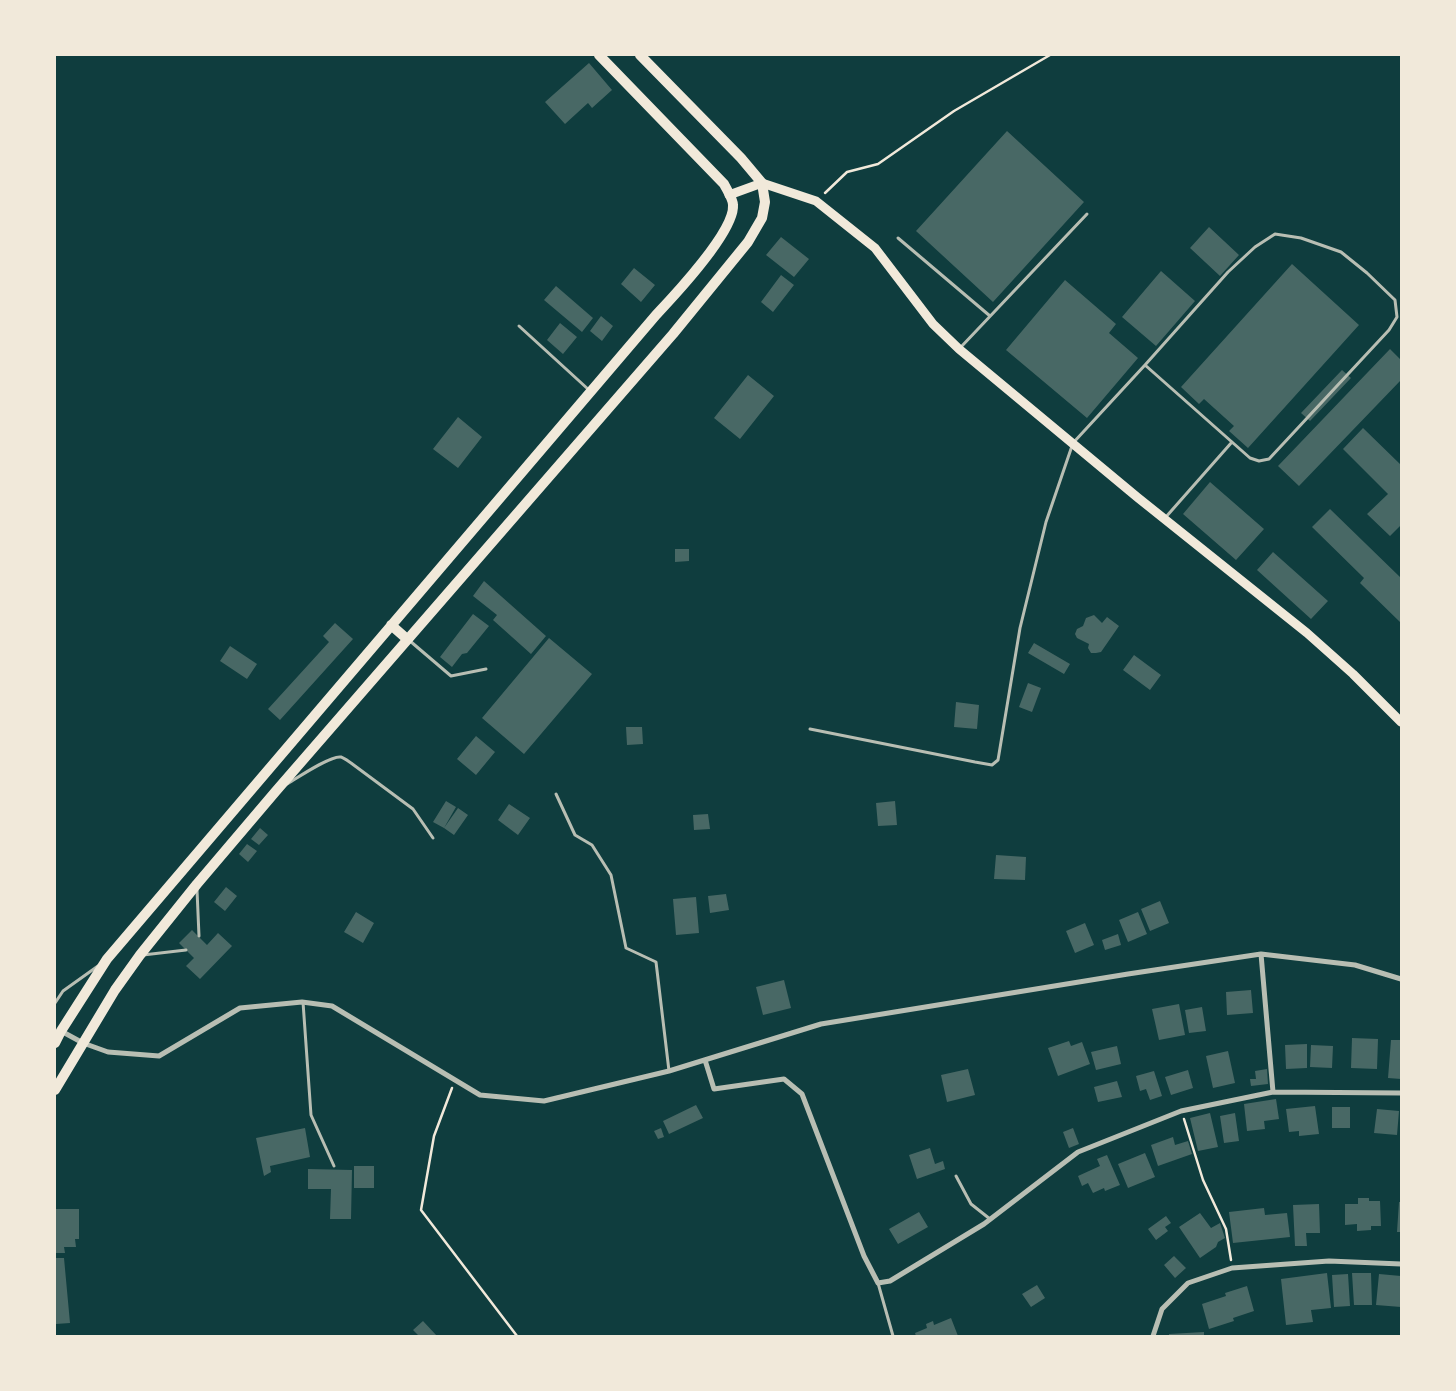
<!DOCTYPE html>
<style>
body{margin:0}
#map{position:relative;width:1456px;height:1391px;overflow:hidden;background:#0f3d3e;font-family:Georgia,serif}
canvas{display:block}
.frame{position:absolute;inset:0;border:56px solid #f1e9da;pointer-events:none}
</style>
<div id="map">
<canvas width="1456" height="1391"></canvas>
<div class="frame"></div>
</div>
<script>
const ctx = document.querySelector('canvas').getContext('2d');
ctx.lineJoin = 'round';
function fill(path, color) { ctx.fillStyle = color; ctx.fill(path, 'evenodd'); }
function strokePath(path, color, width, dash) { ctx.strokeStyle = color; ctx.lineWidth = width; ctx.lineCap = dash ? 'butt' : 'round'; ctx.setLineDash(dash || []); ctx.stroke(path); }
fill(new Path2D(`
 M589 63 612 90 592 108 588 103 565 124 545 102Z
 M1007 131 1084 202 993 302 916 231Z
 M1209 227 1239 255 1220 276 1190 248Z
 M781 237 809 259 794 277 766 255Z
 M1292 264 1359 325 1248 448 1229 431 1234 426 1204 399 1199 404 1181 387Z
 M634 268 655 285 641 302 621 284Z
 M1161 271 1195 301 1156 346 1122 317Z
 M781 275 794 285 773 312 761 302Z
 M1065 280 1116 324 1109 333 1138 358 1087 418 1006 350Z
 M556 286 593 318 582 332 544 300Z
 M601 316 613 326 602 341 590 331Z
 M560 323 577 337 563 354 547 340Z
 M1390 349 1401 360V380L1299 486 1278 466Z
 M1342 370 1351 378 1310 421 1301 413Z
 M748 375 774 396 740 439 714 418Z
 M458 417 482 437 458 468 433 449Z
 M1363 428 1401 465V525L1390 536 1367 514 1388 494 1343 449Z
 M1210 482 1264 529 1236 560 1183 514Z
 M1330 509 1401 578V623L1360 583 1364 578 1312 527Z
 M675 549H689V561L675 562Z
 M1273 552 1328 601 1311 619 1257 570Z
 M484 581 546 636 531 654 493 620 497 615 473 596Z
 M473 614 489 626 467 653 462 654 452 667 440 657Z
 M1094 615 1102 623 1107 617 1119 626 1101 652 1096 653H1091L1088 648 1089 644 1077 638 1075 634 1077 629 1083 626 1086 618Z
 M335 623 353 639 280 720 268 709 329 642 323 636Z
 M549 638 592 674 524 754 482 718Z
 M1034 643 1070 664 1064 674 1028 653Z
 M230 646 257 664 247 679 220 661Z
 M1134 655 1161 675 1150 690 1123 670Z
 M1028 683 1041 688 1032 712 1019 707Z
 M956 702 979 705 977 729 954 727Z
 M626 727H642L643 744 627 745Z
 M476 736 495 752 476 775 457 759Z
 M446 801 456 807 444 828 433 822Z
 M895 801 897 825 878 826 876 803Z
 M509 804 530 818 518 835 498 820Z
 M458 808 468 815 454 835 444 828Z
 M708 814 710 829 694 830 693 815Z
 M260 828 268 835 259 845 251 839Z
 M247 844 257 851 248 862 239 854Z
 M996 855 1026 857 1025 880 994 879Z
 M226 887 237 896 225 911 214 902Z
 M726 894 729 910 710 913 708 896Z
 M696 897 699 933 676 935 673 899Z
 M1160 901 1169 923 1150 931 1141 909Z
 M356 912 374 923 363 943 344 932Z
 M1138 912 1147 934 1128 942 1119 920Z
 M1085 923 1094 945 1075 953 1066 931Z
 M192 930 207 945 218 933 232 946 200 979 186 966 194 958 179 943Z
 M1118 934 1121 945 1105 950 1102 940Z
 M784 980 791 1008 763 1015 756 987Z
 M1251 990 1253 1013 1227 1015 1226 992Z
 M1179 1004 1185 1035 1159 1040 1152 1009Z
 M1202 1007 1206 1031 1189 1033 1185 1010Z
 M1352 1038 1378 1039 1377 1069 1351 1068Z
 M1391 1040H1401V1079L1388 1078Z
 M1069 1041 1071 1046 1082 1042 1090 1064 1058 1076 1048 1048Z
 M1307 1044V1068L1286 1069 1285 1045Z
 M1311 1045 1333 1046 1332 1068 1310 1067Z
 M1117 1046 1121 1064 1096 1070 1091 1052Z
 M1228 1051 1235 1083 1213 1088 1206 1056Z
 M968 1069 975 1095 947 1102 941 1075Z
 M1267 1069 1268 1084 1251 1086 1250 1079H1256L1255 1071Z
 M1188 1070 1193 1088 1171 1095 1165 1077Z
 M1154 1071 1162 1096 1150 1100 1146 1089 1140 1091 1136 1076Z
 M1117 1081 1122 1097 1098 1102 1094 1087Z
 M1276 1099 1279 1119 1264 1121 1265 1129 1247 1131 1244 1104Z
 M696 1105 703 1118 669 1134 663 1121Z
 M1315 1106 1319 1134 1299 1136V1131L1289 1132 1286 1109Z
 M1332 1107H1350V1128H1332Z
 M1377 1109 1399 1111 1397 1135 1374 1133Z
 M1210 1113 1218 1147 1198 1151 1190 1118Z
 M1235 1113 1239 1141 1224 1143 1220 1116Z
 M305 1128 310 1157 270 1166 271 1172 264 1176 256 1138Z
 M661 1128 664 1137 658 1139 654 1131Z
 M1073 1128 1079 1144 1069 1148 1063 1132Z
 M1173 1137 1175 1145 1188 1141 1192 1154 1158 1166 1151 1145Z
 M930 1148 935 1164 943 1161 945 1169 917 1179 909 1155Z
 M1145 1153 1155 1177 1128 1188 1118 1164Z
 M1107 1155 1120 1185 1105 1191 1104 1188 1093 1193 1088 1183 1082 1186 1078 1176 1100 1166 1097 1159Z
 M354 1166H374V1188H354Z
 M308 1169 352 1170 351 1219H330L331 1189H308Z
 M1358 1198H1369V1201H1380L1381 1226H1371V1230L1357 1231V1224L1345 1225V1204H1358Z
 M1399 1202H1401V1232H1397Z
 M1319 1204 1320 1233H1306L1307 1246H1295L1293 1205Z
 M1264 1208 1265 1215 1287 1213 1290 1237 1233 1243 1229 1212Z
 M56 1209H79V1239H75L76 1247H64L65 1253H55Z
 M919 1212 928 1227 898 1244 889 1229Z
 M1200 1213 1211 1228 1220 1223 1225 1238 1218 1242 1216 1247 1200 1258 1179 1227Z
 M1166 1216 1171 1223 1165 1227 1168 1231 1156 1240 1148 1229Z
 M1174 1256 1186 1268 1175 1278 1164 1265Z
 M55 1258H64L70 1323 56 1324 55 1316Z
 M1327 1273 1331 1308 1311 1310 1313 1322 1286 1325 1281 1279Z
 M1352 1273H1371L1372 1305H1354Z
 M1348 1274 1350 1306 1334 1307 1332 1275Z
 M1379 1274 1401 1276V1307L1376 1305Z
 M1037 1285 1045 1298 1031 1307 1022 1294Z
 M1247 1286 1254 1311 1233 1318 1234 1321 1209 1329 1202 1304 1226 1296 1225 1293Z
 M951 1318 958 1336H916L915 1333 927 1328 926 1324 933 1321 934 1325Z
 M423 1321 437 1336H419L413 1330Z
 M1204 1332V1336H1169V1334Z`), '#486865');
strokePath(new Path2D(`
 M825 193 847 172 878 164 954 111 1050 55
 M452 1088 434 1136 421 1210 517 1336
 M1184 1119 1203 1180 1226 1229 1231 1260`), '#f1e9da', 2.5);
strokePath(new Path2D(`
 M898 238 990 316
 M519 326 589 390
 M960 348 1087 214
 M1165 518 1232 442
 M410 641 451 676 486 669
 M810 729 975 762 992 765 998 760 1020 628 1046 522 1073 443 1145 365 1228 272 1255 247 1275 234 1301 238 1341 252 1367 273 1395 300 1397 317 1389 330 1269 459 1259 461 1250 458 1145 365
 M287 784C297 778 331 755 341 757 344 758 348 761 351 763L413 809 433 838
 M556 794 575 835 592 845 611 875 626 948 656 962 669 1071
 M197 890 199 936
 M143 955 186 950
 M303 1002 311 1115 334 1166
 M55 1003 63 991 98 966
 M956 1176 971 1204 990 1219
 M878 1283 893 1336`), '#b8beb3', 3);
strokePath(new Path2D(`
 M1261 954 1273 1092
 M61 1031 83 1043 108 1052 159 1056 240 1008 302 1002 332 1006 480 1095 544 1101 669 1071 821 1024 1128 974 1261 954 1355 965 1401 979
 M705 1060 714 1089 784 1079 802 1094 864 1256 878 1283 890 1281 984 1224 1078 1152 1181 1111 1273 1092 1401 1093
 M1153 1336 1162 1309 1188 1283 1232 1268 1329 1261 1401 1264`), '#b8beb3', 5);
strokePath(new Path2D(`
 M729 195 762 183 816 201 875 248 933 324 959 349 1137 497 1307 633 1353 674 1401 722`), '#f1e9da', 9);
strokePath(new Path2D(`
 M391 625 407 639
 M55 1043 61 1031 107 959 656 315C674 296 735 231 733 205 733 199 727 190 724 184L599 55
 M55 1090 115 990 140 955 197 884 276 791 673 334 748 242 762 218 765 202 762 183 741 158 640 55`), '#f1e9da', 10);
</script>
